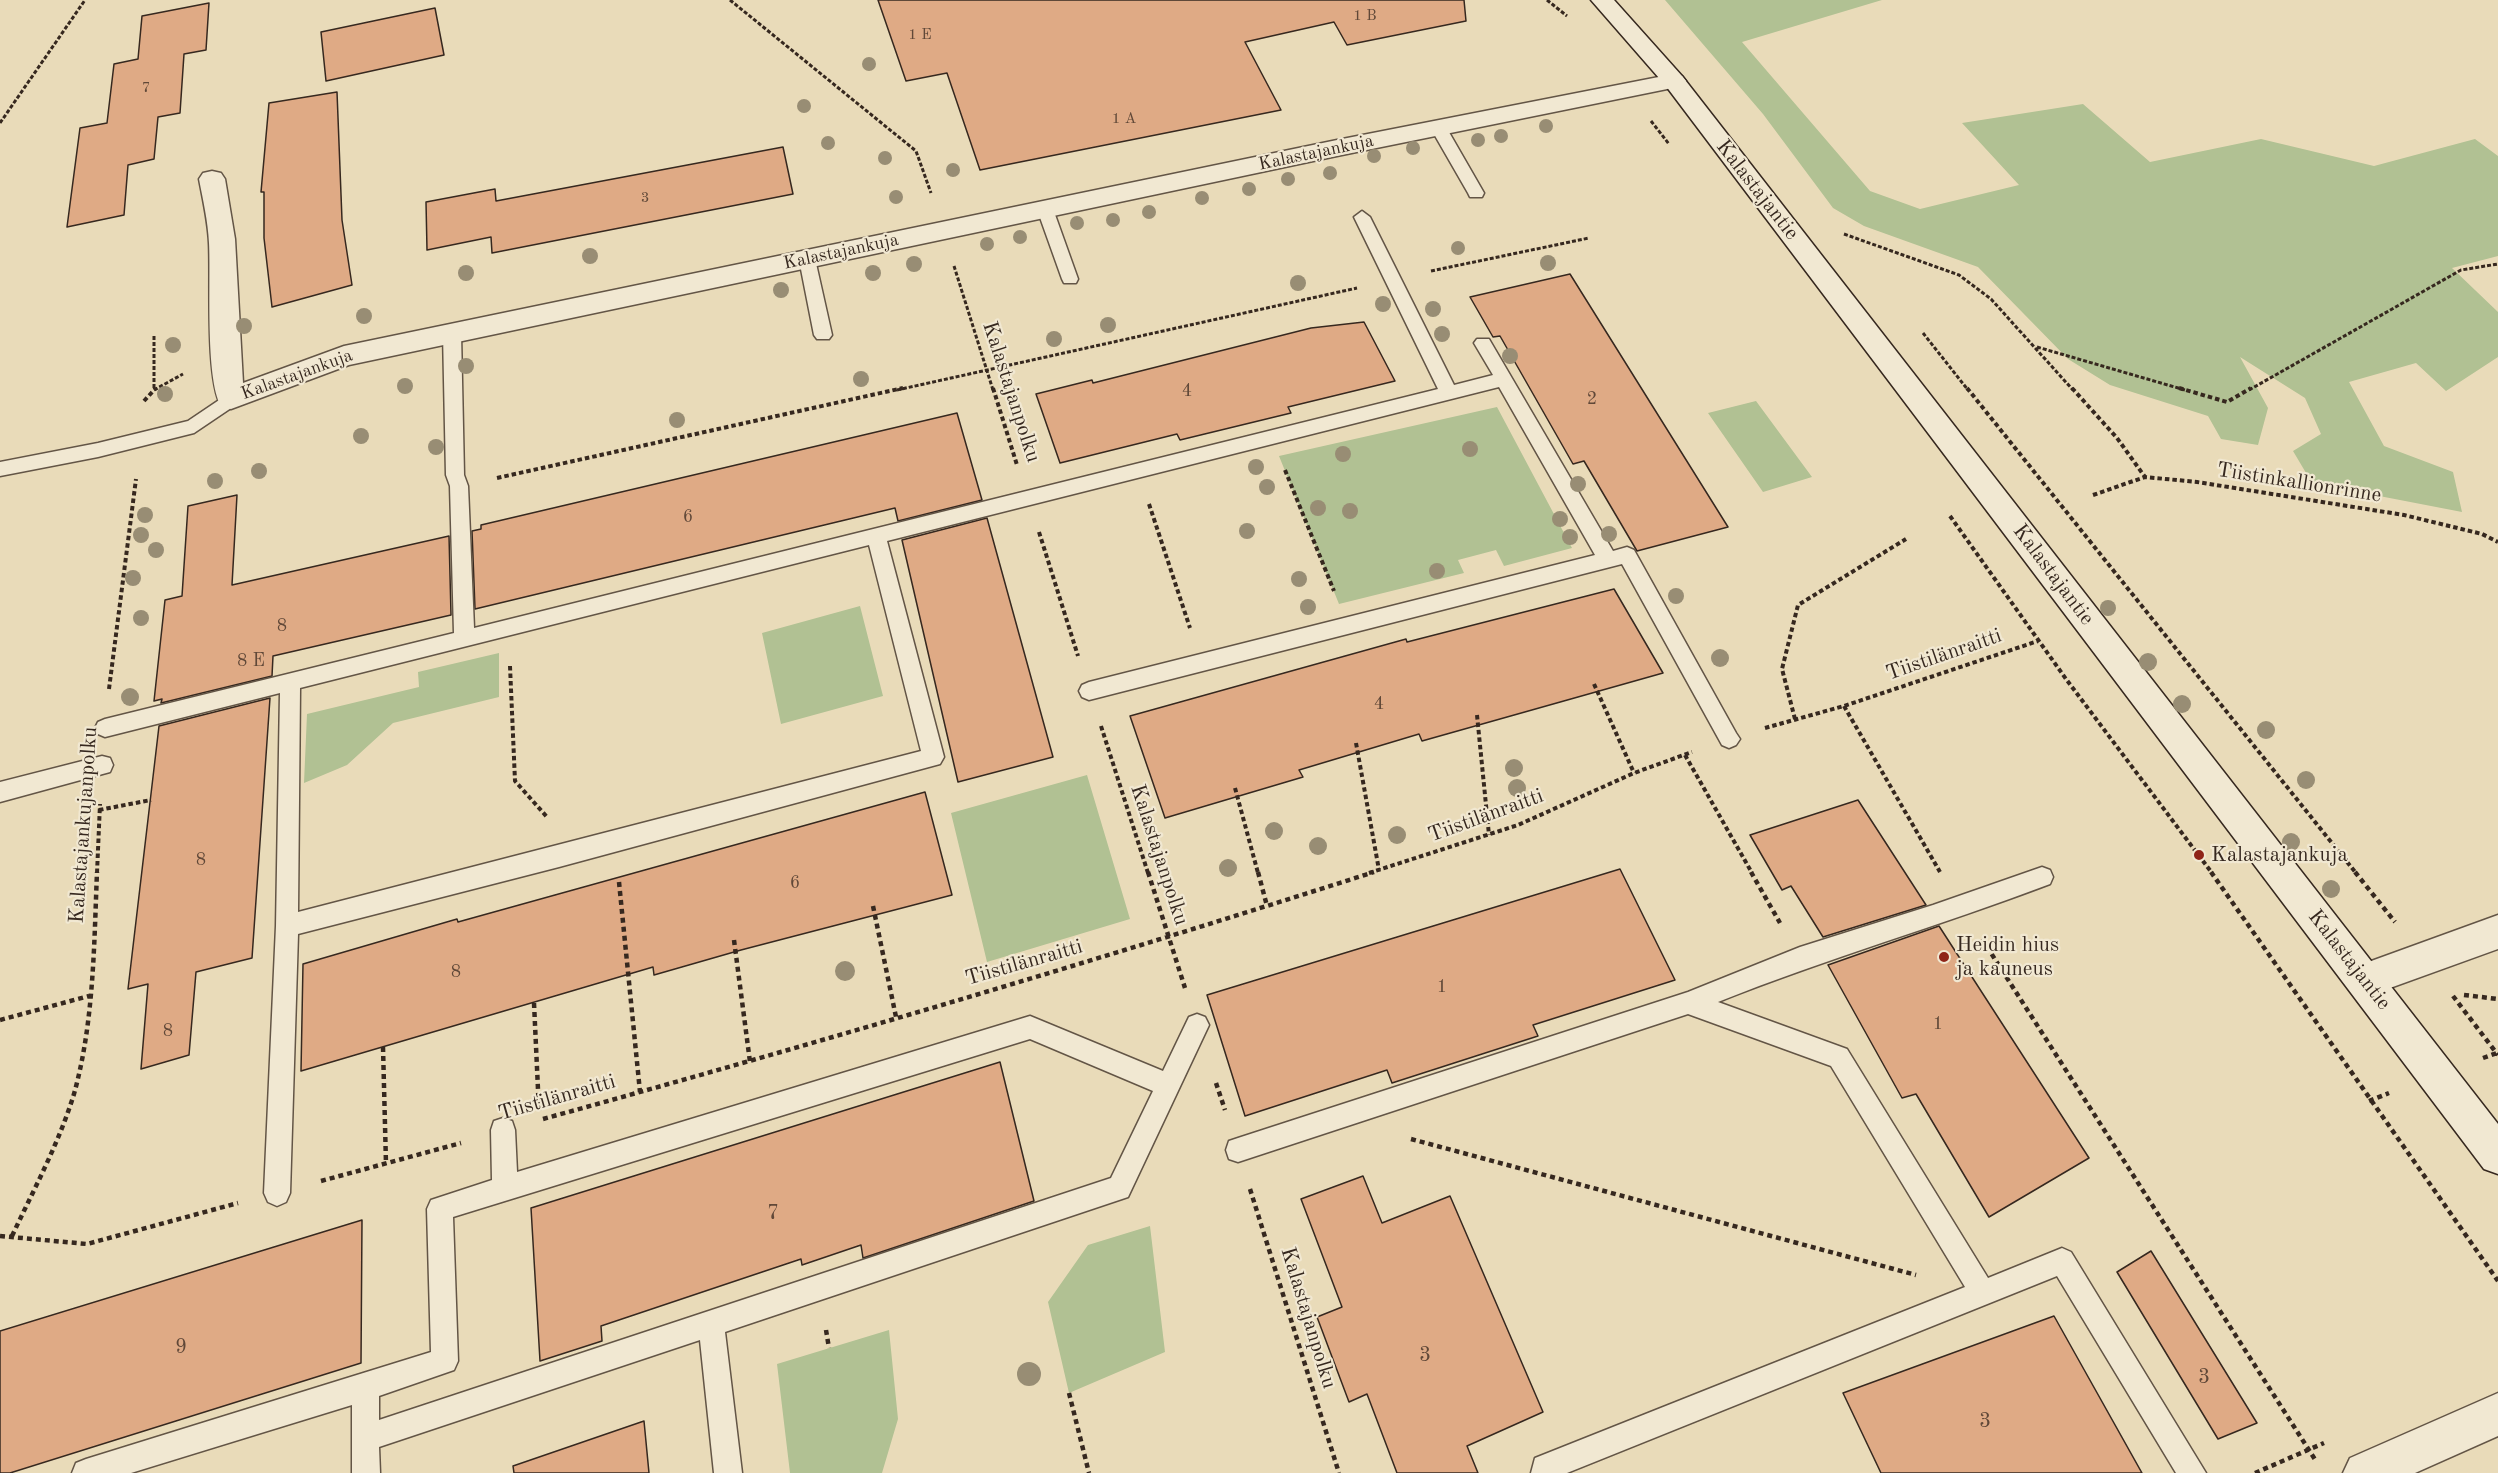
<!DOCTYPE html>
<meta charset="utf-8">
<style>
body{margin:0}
canvas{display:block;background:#e9dbb9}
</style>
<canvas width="2498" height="1473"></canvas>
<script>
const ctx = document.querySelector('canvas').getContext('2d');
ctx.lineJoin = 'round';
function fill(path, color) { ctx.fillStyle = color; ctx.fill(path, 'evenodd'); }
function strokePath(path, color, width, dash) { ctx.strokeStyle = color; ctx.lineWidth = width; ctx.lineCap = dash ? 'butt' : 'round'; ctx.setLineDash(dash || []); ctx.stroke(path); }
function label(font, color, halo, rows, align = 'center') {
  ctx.font = font + ' "Old Standard TT",serif'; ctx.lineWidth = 4.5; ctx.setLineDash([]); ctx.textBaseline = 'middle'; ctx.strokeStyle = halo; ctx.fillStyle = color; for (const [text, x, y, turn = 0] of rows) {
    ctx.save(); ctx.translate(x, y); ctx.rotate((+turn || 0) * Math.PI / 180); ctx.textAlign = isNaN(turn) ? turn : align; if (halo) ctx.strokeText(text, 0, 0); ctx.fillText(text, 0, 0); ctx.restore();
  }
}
fill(new Path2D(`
 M1665 0H1882L1742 42 1870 191 1920 209 2019 185 1962 123 2083 104 2150 162 2261 139 2374 166 2475 139 2498 156V256L2452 268 2498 312V357L2446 391 2416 363 2349 382 2384 446 2453 472 2462 512 2312 483 2293 451 2321 434 2305 398 2240 357 2268 408 2258 445 2221 439 2208 416 2110 385 2068 359 1978 267 1864 226 1833 208 1763 114Z
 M1756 401 1812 477 1763 492 1708 413Z
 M1497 407 1572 548 1504 566 1496 550 1458 560 1464 573 1339 604 1279 456Z
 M860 606 883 696 781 724 762 633Z
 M499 653V697L393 723 347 765 304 783 307 714 419 687 418 672Z
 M1087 775 1130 919 987 962 951 813Z
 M1150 1226 1165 1352 1069 1393 1048 1302 1088 1245Z
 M889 1330 898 1419 882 1473H790L777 1364Z`), '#b1c193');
const building = new Path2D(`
 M878 0H1464L1466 21 1347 45 1334 22 1245 42 1281 110 980 170 947 73 906 81Z
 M209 3 206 50 184 54 180 113 158 117 154 159 128 165 124 215 67 227 80 128 107 123 114 64 138 59 142 16Z
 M435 8 444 55 326 81 321 32Z
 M337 92 342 220 352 285 272 307 264 238V192H261L269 103Z
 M783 147 793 194 492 253 491 237 427 250 426 202 495 189 496 201Z
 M1570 274 1728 527 1637 551 1584 461 1573 464 1500 336 1493 337 1470 297Z
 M1364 322 1395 381 1288 407 1291 413 1180 440 1177 434 1060 463 1036 394 1092 380 1093 383 1311 328Z
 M957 413 982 500 898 521 895 508 475 609 472 531 481 529V525Z
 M237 495 232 585 449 536 451 615 273 656 272 676 161 703 162 699 154 701 165 600 182 596 188 506Z
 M987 518 1053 757 958 782 902 540Z
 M1614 589 1663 673 1422 741 1419 734 1299 770 1303 777 1165 818 1130 716 1406 639 1407 642Z
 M270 698 252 958 196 972 189 1055 141 1069 148 984 128 989 159 726Z
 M925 792 952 895 741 950 654 975 653 967 301 1071 303 964 457 919 458 922Z
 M1858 800 1926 905 1823 937 1791 886 1782 890 1750 835Z
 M1620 869 1675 980 1533 1025 1538 1036 1392 1083 1387 1070 1245 1116 1207 995Z
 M1939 926 2089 1158 1989 1217 1916 1094 1902 1098 1828 965Z
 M1000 1062 1034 1201 863 1258 861 1245 802 1265 801 1259 601 1326 602 1341 540 1361 531 1208Z
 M1363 1176 1382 1223 1450 1196 1543 1412 1467 1446 1478 1473H1397L1367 1394 1349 1402 1317 1317 1342 1307 1301 1199Z
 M362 1220 361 1363 10 1473H0V1331Z
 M2151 1251 2257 1423 2218 1439 2117 1272Z
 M2054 1316 2142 1473H1881L1843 1393Z
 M644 1421 649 1473H514L513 1466Z`);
fill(building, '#dfaa85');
strokePath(building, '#36281f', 1.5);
const lane = new Path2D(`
 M1438 122 1446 127 1484 193 1482 197H1470L1468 193 1430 127Z
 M1045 204 1053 209 1078 279 1076 283H1064L1062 279 1037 209Z
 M1362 211 1370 217 1454 385 1493 375 1474 343 1477 339H1489L1613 551 1627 547 1634 550 1736 733 1740 739 1736 745 1729 748 1722 745 1622 564 1089 700 1082 697 1079 691 1082 685 1089 682 1595 555 1499 387 887 541 944 757 940 764 559 867 298 934 290 1193 286 1202 277 1206 268 1202 264 1193 276 926 280 693 105 737 98 734 95 728 98 722 105 719 454 633 450 486 446 475 443 333 446 329 452 327 461 333 464 475 468 486 474 628 1438 389 1354 217ZM869 545 921 751 298 912 300 688Z
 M807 253 815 259 832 335 829 339H817L814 335 799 259Z
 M231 392 237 394 240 399 237 404 194 433 98 457 0 476V462L98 443 188 421Z
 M102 756 110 758 113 765 110 772 0 802V782Z
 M2042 867 2050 870 2053 877 2050 884C1940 926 1827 958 1718 1002L1847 1049 1988 1278 2062 1248 2071 1252 2206 1473H2176L2057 1276 1567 1473H1531L1535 1458 1965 1287 1831 1066 1688 1014 1238 1162 1229 1159 1226 1150 1229 1141 1238 1138 1688 992 1800 947 1933 905Z
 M1197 1014 1205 1017 1209 1025 1128 1197 725 1332 742 1473H714L700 1340 379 1447 380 1473H352V1405L131 1473H72L76 1463 86 1459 431 1352 427 1209 431 1200 492 1180 491 1130 494 1121 503 1118 512 1121 515 1130 517 1172 1030 1016 1163 1071 1189 1017ZM1030 1039 1153 1091 1111 1178 379 1420V1396L454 1370 458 1361 453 1217Z`);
const street = new Path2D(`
 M1674 74 1682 76 1686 81 1682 86 1337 156 349 365 231 409 221 406C205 378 211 279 209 243 208 221 203 200 199 179L203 173 212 171 221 173 225 179 235 239 243 383 344 346 1337 140Z
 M2498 915V949L2365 997 2352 992 2347 980 2352 968Z
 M2498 1393V1436L2415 1473H2343L2350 1458Z`);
const secondary = new Path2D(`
 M1591 0H1614L1682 76 2498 1124V1174L2484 1169 1666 86Z`);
strokePath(lane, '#635546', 3);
strokePath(street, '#635546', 3);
strokePath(secondary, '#36281f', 3);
strokePath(new Path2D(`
 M730 0 916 151 931 193
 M1547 0 1567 16
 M1651 121 1669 144
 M0 123 85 0
 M1844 234 1959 275 1991 299 2073 390
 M954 266 993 390
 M1431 271 1589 238
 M1923 333 1968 390
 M154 336V388
 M2037 347 2185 390
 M154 390 183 374
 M897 390 1357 288
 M2249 390 2461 270 2498 264`), '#36281f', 3, [4, 2]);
strokePath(new Path2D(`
 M993 388 1017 465
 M1967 388 2356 873
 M2072 388 2117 438 2145 477
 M2179 388 2227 402 2251 388
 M144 401 156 388
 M1285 470 1334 591
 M497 478 903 388
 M2093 495 2145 477 2197 482 2404 515 2482 534 2498 542
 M1149 504 1190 628
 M1950 516 2066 679 2212 873
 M1039 532 1078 656
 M510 666 515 781 547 817
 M1594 684 1634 773
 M109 689 136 479
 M1844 706 1940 872
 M1477 715 1489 835
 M1795 719 1782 669 1798 605 1906 539
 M1101 726 1148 873
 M1765 728 1844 706 2038 641
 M1356 743 1379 870
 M1685 755 1752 873
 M1235 788 1258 873
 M99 810 151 800
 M97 873 100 804
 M1369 873 1518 825 1634 773 1692 752`), '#36281f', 4, [4.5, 3]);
strokePath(new Path2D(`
 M1148 872 1185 988
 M1258 872 1267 906
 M1751 872 1780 923
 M2211 872 2498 1281
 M2355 872 2395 922
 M619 882 640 1092
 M873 906 896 1017
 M1982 939 2316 1461
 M734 940 750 1062
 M2464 995 2498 999
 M2453 996 2498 1055
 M534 1003 539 1111
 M0 1020 89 996
 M383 1047 386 1164
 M2483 1058 2497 1053
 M1216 1083 1225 1110
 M2369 1101 2389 1093
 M543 1119C822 1042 1099 960 1374 872
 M1411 1139 1916 1275
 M321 1181 461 1143
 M1250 1189 1339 1473
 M0 1236 87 1244 238 1203
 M12 1236C34 1189 59 1143 74 1094 94 1022 94 945 97 872
 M826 1330 829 1348
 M1069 1393 1089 1473
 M2255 1473 2324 1443`), '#36281f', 4.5, [5, 4]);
fill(lane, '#f1e8d2');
fill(street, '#f1e8d2');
fill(secondary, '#f1e8d2');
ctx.fillStyle = '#988d74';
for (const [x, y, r] of [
 [869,64,7],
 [804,106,7],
 [1546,126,7],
 [1501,136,7],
 [1478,140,7],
 [828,143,7],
 [1413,148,7],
 [1374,156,7],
 [885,158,7],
 [953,170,7],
 [1330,173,7],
 [1288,179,7],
 [1249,189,7],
 [896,197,7],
 [1202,198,7],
 [1149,212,7],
 [1113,220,7],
 [1077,223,7],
 [1020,237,7],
 [987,244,7],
 [1458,248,7],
 [590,256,8],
 [1548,263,8],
 [914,264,8],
 [466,273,8],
 [873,273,8],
 [1298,283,8],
 [781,290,8],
 [1383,304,8],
 [1433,309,8],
 [364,316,8],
 [1108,325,8],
 [244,326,8],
 [1442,334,8],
 [1054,339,8],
 [173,345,8],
 [1510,356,8],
 [466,366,8],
 [861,379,8],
 [405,386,8],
 [165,394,8],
 [677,420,8],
 [361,436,8],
 [436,447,8],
 [1470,449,8],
 [1343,454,8],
 [1256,467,8],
 [259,471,8],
 [215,481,8],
 [1578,484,8],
 [1267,487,8],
 [1318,508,8],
 [1350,511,8],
 [145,515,8],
 [1560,519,8],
 [1247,531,8],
 [1609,534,8],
 [141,535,8],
 [1570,537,8],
 [156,550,8],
 [1437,571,8],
 [133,578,8],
 [1299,579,8],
 [1676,596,8],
 [1308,607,8],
 [2108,608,8],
 [141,618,8],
 [1720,658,9],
 [2148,662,9],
 [130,697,9],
 [2182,704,9],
 [2266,730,9],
 [1514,768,9],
 [2306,780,9],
 [1517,788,9],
 [1274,831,9],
 [1397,835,9],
 [2291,842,9],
 [1318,846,9],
 [1228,868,9],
 [2331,889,9],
 [845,971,10],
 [1029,1374,12]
]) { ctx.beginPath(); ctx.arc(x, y, r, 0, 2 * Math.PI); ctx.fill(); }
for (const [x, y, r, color] of [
 [2199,855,6,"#8f2418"],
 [1944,957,6,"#8f2418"]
]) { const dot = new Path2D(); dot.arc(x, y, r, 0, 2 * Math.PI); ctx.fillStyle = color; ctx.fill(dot); strokePath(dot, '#f1e8d2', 2); }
label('15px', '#604838', null, [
 ["1 B",1365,16],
 ["1 E",920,35],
 ["7",146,88],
 ["1 A",1124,119],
 ["3",645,198]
]);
label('18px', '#36281f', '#f1e8d2', [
 ["Kalastajankuja",1316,153,-12],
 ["Kalastajankuja",841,252,-12],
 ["Kalastajankuja",297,375,-20]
]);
label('18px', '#604838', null, [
 ["4",1187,391],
 ["2",1592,399],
 ["6",688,517],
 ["8",282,626],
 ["8 E",251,661],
 ["4",1379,704],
 ["8",201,860],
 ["6",795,883],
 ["8",456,972],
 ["1",1442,987],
 ["1",1938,1024],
 ["8",168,1031]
]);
label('21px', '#36281f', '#f1e8d2', [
 ["Kalastajantie",1757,190,52],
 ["Kalastajanpolku",1011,392,72],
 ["Tiistinkallionrinne",2299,483,9],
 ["Kalastajantie",2053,575,53],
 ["Tiistilänraitti",1944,655,-19],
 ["Tiistilänraitti",1486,816,-20],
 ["Kalastajankujanpolku",84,825,-86],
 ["Kalastajanpolku",1159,855,72],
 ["Kalastajantie",2349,960,52],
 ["Tiistilänraitti",1024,963,-16],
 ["Tiistilänraitti",557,1098,-16],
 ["Kalastajanpolku",1308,1318,73]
]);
label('21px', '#36281f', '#f1e8d2', [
 ["Kalastajankuja",2211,855],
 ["Heidin hius",1956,945],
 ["ja kauneus",1956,969]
], 'left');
label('21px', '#604838', null, [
 ["7",773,1213],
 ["9",181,1347],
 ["3",1425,1355],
 ["3",2204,1377],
 ["3",1985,1421]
]);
</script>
